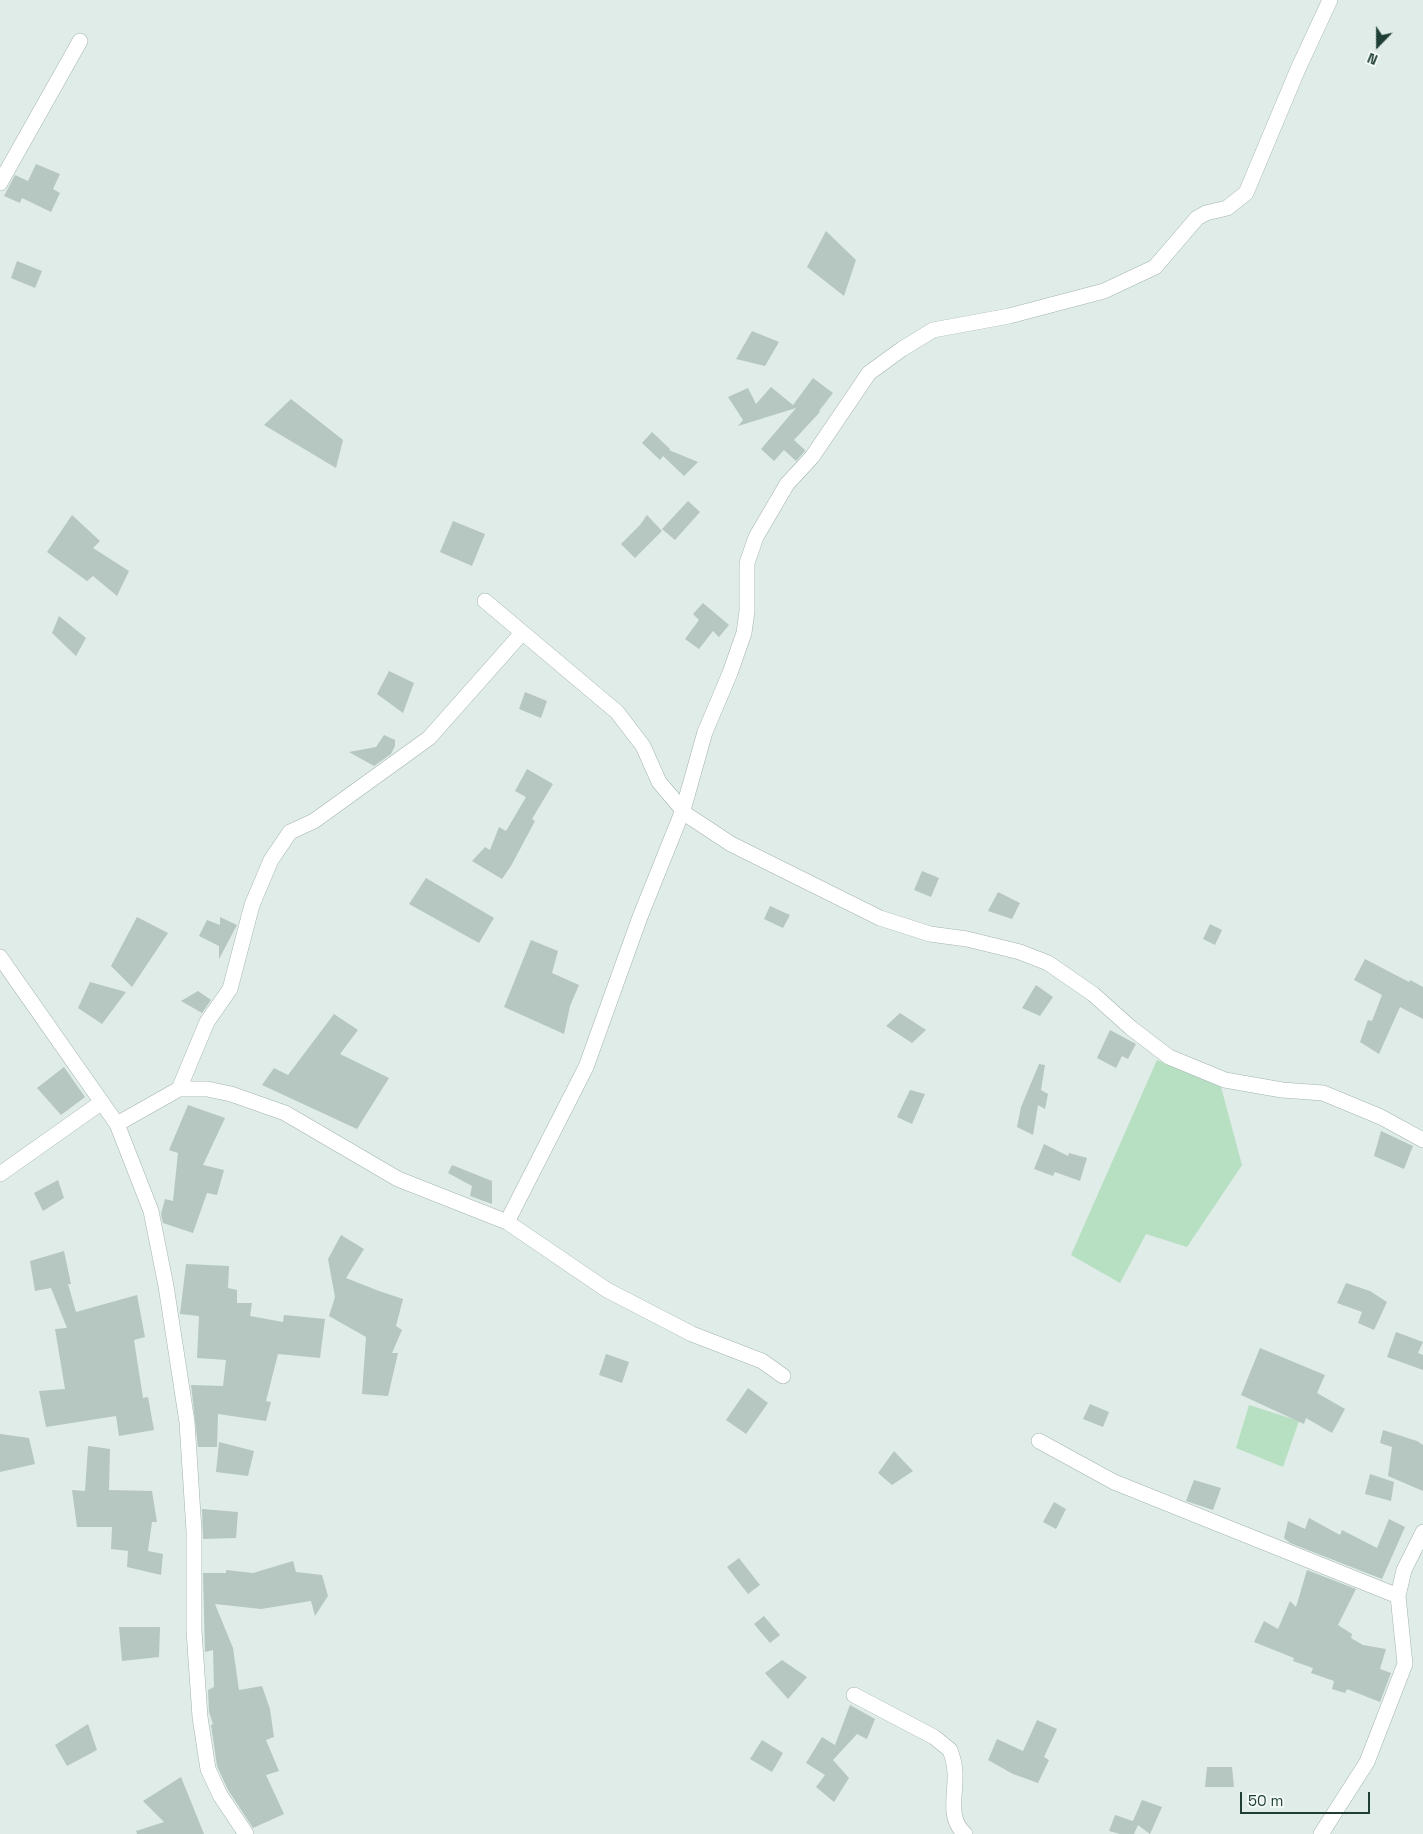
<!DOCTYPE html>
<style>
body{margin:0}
#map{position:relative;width:1423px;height:1834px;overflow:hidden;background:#e0ece7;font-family:"Space Grotesk",sans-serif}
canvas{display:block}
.north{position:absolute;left:1353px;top:20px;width:50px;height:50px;-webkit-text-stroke:4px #f1f9f5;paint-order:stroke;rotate:202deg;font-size:14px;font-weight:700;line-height:20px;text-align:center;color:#1f3e36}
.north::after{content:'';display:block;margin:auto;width:18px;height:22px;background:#1f3e36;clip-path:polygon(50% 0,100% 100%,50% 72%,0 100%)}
.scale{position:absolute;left:1240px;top:1792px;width:130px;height:22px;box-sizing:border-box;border:2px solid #1f3e36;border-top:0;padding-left:6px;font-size:15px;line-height:18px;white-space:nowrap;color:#1f3e36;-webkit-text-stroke:4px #f1f9f5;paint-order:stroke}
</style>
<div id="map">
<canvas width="1423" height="1834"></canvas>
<div class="north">N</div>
<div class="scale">50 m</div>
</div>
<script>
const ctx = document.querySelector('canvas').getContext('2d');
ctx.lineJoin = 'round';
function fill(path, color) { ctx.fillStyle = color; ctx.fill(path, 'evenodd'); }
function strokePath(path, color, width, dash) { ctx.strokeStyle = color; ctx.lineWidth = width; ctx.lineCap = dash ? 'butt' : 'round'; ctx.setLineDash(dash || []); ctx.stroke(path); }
fill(new Path2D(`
 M1157 1060 1221 1087 1242 1165 1187 1247 1146 1234 1120 1283 1071 1255Z
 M1249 1405 1299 1421 1283 1467 1236 1448Z`), '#b7dfc2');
fill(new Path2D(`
 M36 164 60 174 53 189 60 193 51 212 22 198 20 203 4 196 15 175 28 181Z
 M826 231 856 260 844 296 807 267Z
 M17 261 42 271 35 288 11 278Z
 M752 331 779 342 765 366 736 359Z
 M813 378 833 393 819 411 820 412 794 440 805 450V451L796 461 784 450 774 461 761 449 796 408 738 426 743 420 728 397 748 388 756 404 771 387 793 405Z
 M291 399 343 440 336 468 264 425Z
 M652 432 670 449 669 450 698 462 684 476 663 456 660 460 642 443Z
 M688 501 700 512 675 540 662 529Z
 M72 515 100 541 93 548 129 571 117 596 93 576 87 581 47 552Z
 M647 515 662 531 635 558 621 544 640 525Z
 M453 521 485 534 472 566 440 552Z
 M703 603 729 625 719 637 713 631 699 649 685 639 699 620 693 614Z
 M59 616 86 638 76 656 52 633Z
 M389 671 414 683 403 713 377 694Z
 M525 692 547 701 541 718 519 709Z
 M384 735 395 740V746L391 754 374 766 349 752 376 747Z
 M527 769 553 784 532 819 535 821 511 866 502 879 472 861 485 847 490 850 499 827 506 831 526 797 515 791Z
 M922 871 939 878 931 897 914 890Z
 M426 878 494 918 479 943 409 904Z
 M998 892 1020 903 1012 919 988 911Z
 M770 906 790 915 783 928 764 919Z
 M137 917 168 933 132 987 111 966Z
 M220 917 237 925 219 959V946L199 936 207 920 220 925Z
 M1210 924 1222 930 1215 945 1203 939Z
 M531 940 558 951 552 973 579 985 570 1006 564 1034 504 1007Z
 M1365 959 1409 982 1410 980 1423 987V1019L1400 1007 1379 1054 1360 1042 1368 1020 1372 1021 1382 995 1354 980Z
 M90 982 126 992 102 1024 78 1008Z
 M1036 985 1053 997 1040 1016 1022 1008Z
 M198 991 211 1000 202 1013 181 1001Z
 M900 1013 926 1030 912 1043 886 1026Z
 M334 1014 358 1030 340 1054 389 1078 357 1129 262 1085 274 1068 288 1075Z
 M1110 1030 1136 1044 1128 1059 1122 1056 1116 1068 1097 1058Z
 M1039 1064 1045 1065 1041 1090 1048 1094 1045 1109 1038 1105 1033 1135 1017 1127 1021 1107Z
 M64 1067 85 1097 61 1115 37 1088Z
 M910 1090 925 1094 912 1124 897 1117Z
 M188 1105 225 1118 203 1165 224 1170 217 1195 207 1193 193 1233 163 1223 161 1214 165 1199 173 1201 178 1153 169 1150Z
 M1381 1131 1413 1146 1404 1169 1374 1156Z
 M1044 1144 1068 1156 1069 1153 1087 1158 1080 1181 1055 1172 1053 1176 1034 1169Z
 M452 1165 492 1181V1204L470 1196 472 1186 448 1173Z
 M58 1180 64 1198 43 1211 34 1193Z
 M341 1235 364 1249 346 1278 379 1291 403 1299 396 1326 402 1330 392 1353H398L388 1396 362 1394 366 1337 329 1316 335 1297 328 1259Z
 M64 1251 71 1284H68L76 1312 137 1295 145 1337 134 1340 143 1398 148 1397 154 1430 119 1436 116 1416 46 1427 39 1391 65 1389 55 1329 67 1328 51 1288 35 1291 30 1261Z
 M186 1264 229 1266 228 1288 237 1290V1303H252L250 1316 283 1322 284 1315 325 1319 320 1358 278 1354 266 1401 271 1402 266 1421 218 1414 217 1447H198L191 1385 223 1386 226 1360 197 1358 199 1316 180 1314Z
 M1346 1283 1370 1291 1387 1302 1374 1330 1358 1323 1362 1312 1337 1303Z
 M1396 1332 1423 1342 1418 1353 1423 1355V1370L1387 1357Z
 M1260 1348 1325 1375 1317 1393 1345 1409 1332 1433 1306 1418 1304 1424 1241 1395Z
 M606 1354 629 1362 622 1383 599 1375Z
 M748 1388 768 1403 746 1434 726 1420Z
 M1090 1404 1109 1412 1103 1427 1083 1419Z
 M1383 1430 1417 1441 1423 1445V1491L1388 1476 1392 1447 1380 1443Z
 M0 1434 29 1438 35 1464 0 1472Z
 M219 1442 254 1451 248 1476 216 1472Z
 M88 1446 110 1449 109 1490 152 1491 157 1522H152L148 1551 163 1554 161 1575 127 1567 128 1551 111 1549 112 1527H77L72 1490 85 1491Z
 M894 1451 913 1471 892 1485 878 1473Z
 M1370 1474 1394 1482 1391 1501 1365 1494Z
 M1194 1480 1221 1488 1213 1510 1186 1501Z
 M1054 1502 1066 1509 1056 1529 1043 1522Z
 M202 1509 238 1512 236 1538 203 1539Z
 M1309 1518 1340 1535 1342 1530 1377 1548 1389 1519 1405 1527 1382 1579 1290 1543 1284 1538 1288 1521 1305 1529Z
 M739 1558 760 1585 748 1594 727 1567Z
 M293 1561 296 1572 322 1575 328 1596 315 1616 311 1601 261 1609 215 1604 233 1648 239 1690 262 1686 270 1709 274 1737 266 1740 279 1771 266 1775 284 1814 253 1828 228 1790 217 1766 211 1725 213 1724 209 1712 208 1690 214 1687 213 1650 205 1652 203 1573H226V1570L253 1573Z
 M1307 1570 1356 1589 1338 1625 1352 1634 1351 1638 1363 1645 1386 1649 1380 1669 1391 1673 1380 1702 1347 1689 1345 1693 1332 1689 1334 1681 1311 1673 1313 1668 1293 1661 1294 1658 1254 1642 1264 1621 1278 1629 1290 1601 1296 1607Z
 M764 1616 780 1635 770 1643 754 1624Z
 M119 1627H160L159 1657 122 1661Z
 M782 1660 807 1677 788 1699 765 1673Z
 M850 1705 875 1719 867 1739 857 1734 833 1760 849 1778 834 1802 816 1787 825 1775 806 1763 822 1737 835 1745Z
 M1037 1720 1057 1729 1044 1757 1049 1760 1038 1783 1013 1774 988 1760 997 1739 1023 1751Z
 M88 1724 97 1750 67 1766 55 1745Z
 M762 1740 783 1753 772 1772 750 1759Z
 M1207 1767H1232L1234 1787H1205Z
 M181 1777 204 1834H137L136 1831 164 1822 143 1801Z
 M1142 1800 1162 1807 1150 1834 1138 1825 1134 1834H1120L1109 1831 1115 1815 1133 1821Z`), '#b5c7c0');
const street = new Path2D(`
 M0 183 80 41
 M485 601 617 712 643 746 659 782 687 815 731 844 880 918 930 934 967 939 1020 952 1048 963 1093 994 1131 1028 1169 1057 1225 1080 1282 1090 1323 1093 1381 1117 1423 1140
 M0 957 117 1124 151 1211 166 1286 187 1422 194 1531V1631L200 1717 208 1769 220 1795 246 1834
 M179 1089 207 1022 230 989 252 905 271 860 290 832 314 821 429 738 522 633
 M117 1124 179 1089H207L231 1094 285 1113 398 1179 507 1222 607 1290 692 1334 762 1361 783 1376
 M0 1174 102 1102
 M507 1222 586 1067 640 917 683 810 705 732 730 673 744 633 747 611V563L756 537 787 484 812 457 869 373 902 349 933 330 1009 316 1104 291 1155 267 1197 218 1206 213 1227 208 1246 193 1298 69 1330 0
 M1039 1441 1114 1482 1398 1596
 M854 1695 934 1737 950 1750C953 1758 955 1765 955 1774 956 1795 947 1818 965 1834
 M1321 1834 1367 1762 1405 1664 1398 1596 1404 1570 1423 1532`);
strokePath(street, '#a2b4ae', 16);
strokePath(street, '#fff', 15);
</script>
